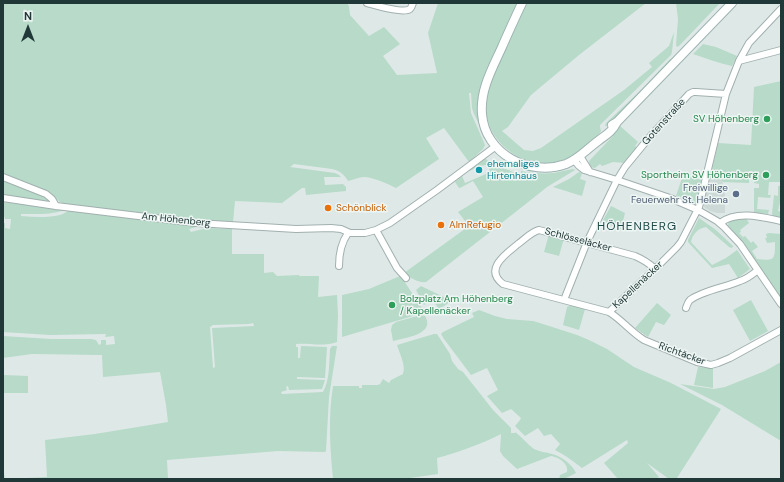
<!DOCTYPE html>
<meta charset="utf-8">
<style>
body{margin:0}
#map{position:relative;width:784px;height:482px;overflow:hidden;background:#dee9e7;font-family:"DM Sans",sans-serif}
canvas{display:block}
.frame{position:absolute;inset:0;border:4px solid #203837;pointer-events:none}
.north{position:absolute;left:8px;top:8px;width:40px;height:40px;-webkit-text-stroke:3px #eef6f4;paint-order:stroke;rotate:0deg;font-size:11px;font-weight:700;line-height:16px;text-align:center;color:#203837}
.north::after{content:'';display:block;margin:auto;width:14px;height:18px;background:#203837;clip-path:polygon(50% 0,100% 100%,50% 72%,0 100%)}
</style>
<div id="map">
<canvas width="784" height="482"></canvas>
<div class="frame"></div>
<div class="north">N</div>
</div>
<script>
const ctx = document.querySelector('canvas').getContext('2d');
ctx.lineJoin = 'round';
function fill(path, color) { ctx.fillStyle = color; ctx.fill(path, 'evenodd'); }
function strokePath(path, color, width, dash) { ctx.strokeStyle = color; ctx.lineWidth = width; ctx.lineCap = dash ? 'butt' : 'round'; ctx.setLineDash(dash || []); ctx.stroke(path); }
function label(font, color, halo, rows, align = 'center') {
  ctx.font = font + ' "DM Sans",sans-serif'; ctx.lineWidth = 3; ctx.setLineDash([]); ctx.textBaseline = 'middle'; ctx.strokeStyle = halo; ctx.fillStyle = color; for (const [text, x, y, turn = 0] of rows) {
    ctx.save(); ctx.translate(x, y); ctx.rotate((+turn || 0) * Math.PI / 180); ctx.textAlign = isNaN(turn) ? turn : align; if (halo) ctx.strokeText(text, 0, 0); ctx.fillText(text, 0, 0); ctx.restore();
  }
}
fill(new Path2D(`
 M710 179 723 180 722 190 725 191V213H717L710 211 704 207 703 204 704 200Z`), '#ccd9d6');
fill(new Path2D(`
 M3 3H225L239 4 242 3H347L349 6 350 15 369 36 384 27 400 44 383 56 397 75 437 73 428 33 438 3H518L481 90 487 141 474 114 472 108 471 93H469L471 113 485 145 483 149 469 162 444 128 426 138 439 159 396 188C388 184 373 177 364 177 359 177 353 180 348 181 344 174 340 171 332 169L294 164 290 167 335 173 339 175 341 177H324L325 185 343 184 346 187V191L306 195 305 188H302L282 203 235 201 233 222 200 220 65 204 60 202 49 192 24 183 45 196 49 201H44L3 195Z
 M527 3H646L579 55 531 95 508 127 502 131 524 150 533 151 541 148 624 90 652 67 649 63 669 46 674 32 672 52 671 55 600 125V127L601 131 600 133C589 143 578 155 563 160 526 173 484 143 486 104 486 92 491 83 495 72 504 48 516 26 527 3Z
 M676 3H720L679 46 677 47 676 45 678 19Z
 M703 44 716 47 737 56 732 66C718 63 706 58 693 54Z
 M670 59H672L673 60 607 126H605L606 123 641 90Z
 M781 81V182H769L768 195H771L770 198 758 197 757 209 769 210 768 214 756 213 754 212V188H759V184L754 183V181H752V171H749V183L723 182 722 180 710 179 718 143 751 145 754 87Z
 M619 125 638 142 635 146 637 148 625 163 613 162 602 166 600 164 595 168C591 168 589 165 589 161L612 137 613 136 612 133Z
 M485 158 488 161H491L503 168 521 175V171C532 173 543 174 554 173 560 172 566 170 573 169L575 170 547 187 537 195 513 214 426 282C418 283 411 278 404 273L469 226 458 212 483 197 473 181 460 188H459L455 182 462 176 465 183 486 174V173L490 171C489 169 489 166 486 165 483 164 472 170 469 171Z
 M579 172 582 173 580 179 586 181 582 196 553 187 569 179Z
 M683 175 703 180 698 201 696 203H692L676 196Z
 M778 186H781V202H780L778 211 781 212V217L773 216 772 214 774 195 778 196Z
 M3 202 64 210C51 215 36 214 21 214V216C34 217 47 218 60 215 64 214 67 211 71 210L199 226 189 229 191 232 207 228 232 229V254H264V273L273 272 277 276 299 275V276H319L318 297 337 295 338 315 337 342C324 347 309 343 296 344V347H298V358H300L301 346 327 347 325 378 297 377V379L325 380 322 389 289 390 288 386 286 387 287 390 281 392 282 394 323 392C330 380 329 363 330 349L332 346H337L329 397 326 451 325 452 278 451 167 460 168 479H3V465L5 479 47 477 45 440 95 434 168 422 166 405 160 372 103 377 102 355 32 354 3 358V336L51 339H91L96 340 99 345 101 344V340H106V345L115 344 114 336 105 337 106 334 50 335 3 332V223H5V228L10 229 11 219H5L4 216 3 215ZM253 323 254 326 212 328 215 367 213 368 210 327 213 325 249 324Z
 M611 206 625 213 621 229 602 222Z
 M699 218 716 230 733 246 732 248 729 247 706 227C698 228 692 235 691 242L712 265 726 258 737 250 750 269 738 278 729 264 712 268 688 242V240Z
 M746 218 749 223 740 230 741 232 739 233 743 237 745 236 751 243 753 241 758 247 752 251 757 259C775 261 775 260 775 242L767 243 765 238H767L766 234 769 233 781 234V298L750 254 729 229C725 217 738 219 746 218Z
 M549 234 564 238 559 256 544 252Z
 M400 276 406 284 424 311 423 313 342 337V295L369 289Z
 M421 286 423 287 450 300V302L439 309 432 299 424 305 416 290Z
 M751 300 768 331 750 341 733 310Z
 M657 303 671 315 664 325 656 322 648 337 635 328Z
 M571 305 585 309 579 330 563 325 567 307Z
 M479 310 495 316 507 319 533 321 543 324 577 335 589 340 607 349 634 367 671 383 721 409 677 478 678 479H669L647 463 659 477 656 479H618L604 463 628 443 627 440 582 468C573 461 565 455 555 450L560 444 551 434 544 436 538 428 525 436 515 426 520 420 521 418 511 409 502 413 487 396 498 390 487 368 471 375 444 339 441 334 443 332 474 317 472 313Z
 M421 315 425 316C436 334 405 338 393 341L391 330 392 325 396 322Z
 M434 334H437L450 354 452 361 458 369 463 372 493 410 511 428V433H515V432C522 437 527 444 534 449 540 452 546 452 552 454 561 456 573 465 576 473L564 479H559L560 475 567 472C569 464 559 457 551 456L517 469 503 456 500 451 501 434C481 444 459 452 437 458L438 474 403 479H333C330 448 328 417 333 386H359V388H362V385H378L380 384 383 379 389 383 391 380 403 374C406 365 400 355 397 345Z
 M781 362V441L722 405 680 384 714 389 725 387 765 371Z
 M698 367 713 368V388L694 385Z
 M4 375 28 376V393H4Z`), '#b7dac9');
const street = new Path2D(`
 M367 3C375 5 403 14 410 9 412 7 412 5 413 3
 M739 61 781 50
 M580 156 590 172
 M574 160 579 166 584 170 617 180 670 198 698 210 717 221 724 227 740 244 781 304
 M3 177 46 194 52 199 56 206
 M3 198 56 206 196 223 296 229 331 228 341 229 350 233H365L376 230 390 223 437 190 496 146
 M720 223C737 210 762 217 781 221
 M376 230 397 268 406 278
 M339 266C339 253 341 243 348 233
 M655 269C649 263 642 259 635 256L539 230C531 232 525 239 518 244 507 253 483 269 503 284L609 312C622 320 631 332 644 340L697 362 711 365 718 363 730 358 781 330
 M564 300 587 242 617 180 625 167 648 139 689 94 693 92H696L726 94
 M686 308C687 305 688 302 690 300 702 291 726 287 740 281 747 279 753 274 758 270
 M609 312 655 269 677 247 681 242 699 207 726 94 739 61 749 43 781 9`);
const secondary = new Path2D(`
 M522 3C515 18 508 33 502 47 492 69 480 90 482 114 485 154 529 177 566 164 579 159 587 149 598 141 607 134 611 133 617 122
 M612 125 617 122 732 3`);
strokePath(street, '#a1b0af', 8);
strokePath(secondary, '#9db4b1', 10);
strokePath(street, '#fff', 6);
strokePath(secondary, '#fff', 8);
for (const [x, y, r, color] of [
 [767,119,4,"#2e9e5b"],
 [479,170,4,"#0f9aa8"],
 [766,175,4,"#2e9e5b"],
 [736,194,4,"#5c6f8a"],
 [328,208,4,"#e8710a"],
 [441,225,4,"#e8710a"],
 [392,305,4,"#2e9e5b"]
]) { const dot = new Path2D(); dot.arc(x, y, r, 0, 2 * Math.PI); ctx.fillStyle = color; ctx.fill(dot); strokePath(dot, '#eef6f4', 1.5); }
label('10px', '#27864d', '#eef6f4', [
 ["SV Höhenberg",759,119],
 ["Sportheim SV Höhenberg",758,175],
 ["Bolzplatz Am Höhenberg",400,299,"left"],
 ["/ Kapellenäcker",400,311,"left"]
], 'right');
label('10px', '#203837', '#eef6f4', [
 ["Gotenstraße",664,122,-48],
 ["Am Höhenberg",176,220,6],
 ["Schlösseläcker",578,240,15],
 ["Kapellenäcker",638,285,-43],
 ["Richtäcker",682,354,20]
]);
label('10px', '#0d838f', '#eef6f4', [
 ["ehemaliges",487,164],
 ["Hirtenhaus",487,176]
], 'left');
label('10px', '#4e5e75', '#eef6f4', [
 ["Freiwillige",728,188],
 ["Feuerwehr St. Helena",728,200]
], 'right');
label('10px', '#c56008', '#eef6f4', [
 ["Schönblick",336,208],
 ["AlmRefugio",449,225]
], 'left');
ctx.letterSpacing = '1px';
label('12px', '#1d4949', '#eef6f4', [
 ["HÖHENBERG",637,227]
]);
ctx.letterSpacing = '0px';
</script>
